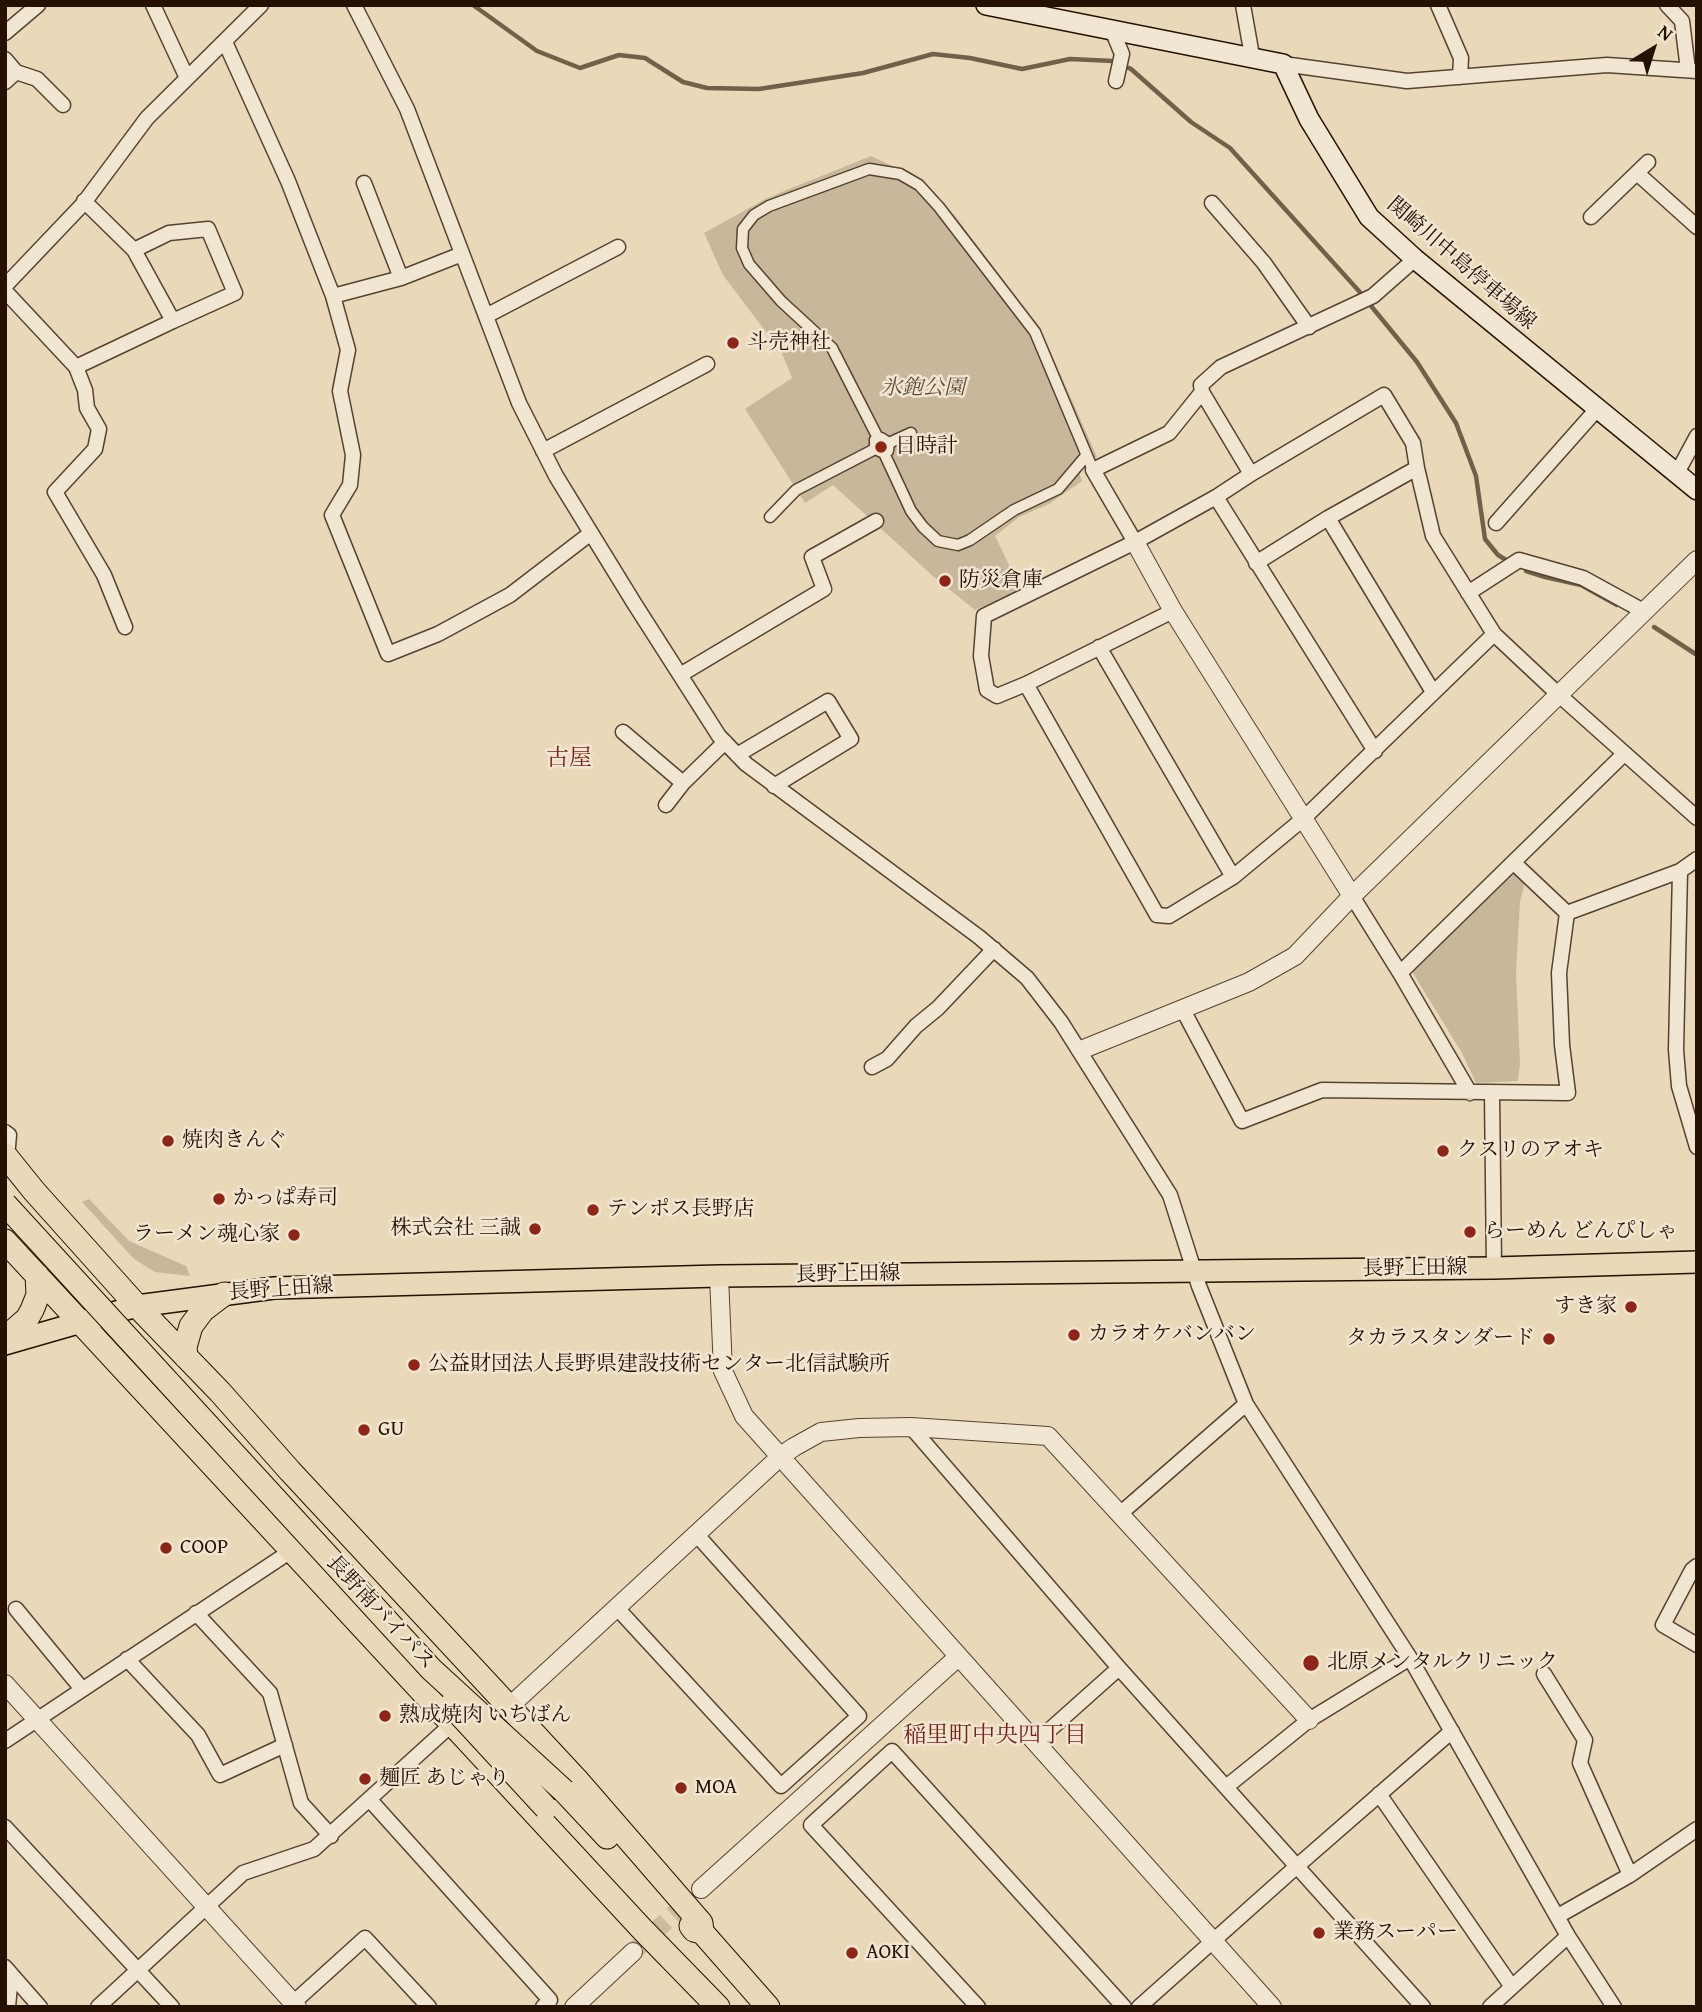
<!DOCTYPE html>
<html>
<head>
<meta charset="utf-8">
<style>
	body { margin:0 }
	#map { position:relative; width:1702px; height:2012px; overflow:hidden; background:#e9d9b9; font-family:"Gentium Book Plus",serif }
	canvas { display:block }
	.frame { position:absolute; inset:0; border:7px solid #251002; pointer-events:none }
	.north { position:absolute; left:1618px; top:14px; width:70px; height:70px; -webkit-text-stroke:5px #f1e6d2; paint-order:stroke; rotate:38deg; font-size:19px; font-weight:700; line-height:28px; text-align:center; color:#251002 }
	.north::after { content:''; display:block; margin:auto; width:24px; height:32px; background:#251002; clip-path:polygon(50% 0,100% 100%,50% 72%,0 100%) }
</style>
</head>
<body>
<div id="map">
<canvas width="1702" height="2012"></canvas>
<div class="frame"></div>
<div class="north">N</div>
</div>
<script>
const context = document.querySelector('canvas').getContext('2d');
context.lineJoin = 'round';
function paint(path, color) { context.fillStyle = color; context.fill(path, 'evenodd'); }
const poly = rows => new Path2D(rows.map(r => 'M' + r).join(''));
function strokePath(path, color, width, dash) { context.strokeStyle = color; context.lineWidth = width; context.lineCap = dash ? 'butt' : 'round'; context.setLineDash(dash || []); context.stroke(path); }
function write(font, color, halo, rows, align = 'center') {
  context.font = font + ' "Gentium Book Plus","Noto Serif JP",serif'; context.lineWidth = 5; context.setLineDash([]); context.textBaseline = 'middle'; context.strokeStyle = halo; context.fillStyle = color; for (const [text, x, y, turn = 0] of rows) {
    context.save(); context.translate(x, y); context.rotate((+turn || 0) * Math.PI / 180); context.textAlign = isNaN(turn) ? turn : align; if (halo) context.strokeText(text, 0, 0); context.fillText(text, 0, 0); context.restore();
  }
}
paint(poly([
	[871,156,918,178,955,216,1040,328,1097,457,1079,472,1082,481,1049,504,1019,517,995,536,1021,590,975,610,934,577,833,485,805,503,745,409,792,378,782,353,723,275,704,233,767,198],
	[1516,873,1525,883,1520,901,1516,974,1520,1064,1518,1081,1476,1083,1462,1053,1411,970,1503,880],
	[89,1199,129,1241,186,1266,190,1276,155,1272,134,1259,82,1202]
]), '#c8b79a');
strokePath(poly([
	[473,5,537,51,580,68,619,55,645,58,683,82,707,88,759,89,863,73,933,54,970,58,1022,69,1070,59,1113,61,1131,69,1191,122,1230,148,1358,290,1417,362,1456,423,1476,476,1485,539,1498,555,1506,560],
	[1526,571,1545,577,1581,585,1617,605],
	[1654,627,1697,655]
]), '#72604b', 4.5);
strokePath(poly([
	[633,1952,692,1897]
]), '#ccbb9e', 18, [18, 9]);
const pedestrian = poly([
	[878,438,832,348,781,301,749,264,742,248,743,229,754,215,769,206,869,169,900,174,919,185,939,207,1035,332,1093,470],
	[889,443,911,433],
	[884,453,888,451,889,443,881,438,875,440,875,449,884,453,911,511,923,527,938,541,958,545,970,540,1014,510,1058,489,1086,456],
	[770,517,796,490,875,449]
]);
const minor = poly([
	[153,5,187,78],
	[354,5,407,109,519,403,556,476,634,603,719,736,746,764,979,937,1027,978,1061,1022,1170,1195,1199,1286,1246,1404,1410,1658,1568,1936,1614,2007],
	[1243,5,1252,56],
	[1438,5,1461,58,1460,77],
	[1667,5,1682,21,1688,70],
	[1112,30,1122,54,1116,81],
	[5,33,38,5],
	[225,42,288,181,333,296,348,350,340,391,353,455,350,485,332,515,388,654,438,634,510,595,591,533],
	[5,59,16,72,5,82],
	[1283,64,1407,81,1607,65,1697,71],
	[16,72,37,79,63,105],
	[1637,173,1697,227],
	[364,183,401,278],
	[84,201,134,250,173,321,235,293,208,229,169,233,134,250],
	[1212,203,1264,263,1309,327],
	[1591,217,1648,162],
	[5,286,83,204,147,118,261,5],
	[5,291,76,367,85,390,87,408,99,429,95,449,55,492,104,575,125,627],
	[333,296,401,278,462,254],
	[486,316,618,247],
	[76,367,173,321],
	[1202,392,1251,474],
	[543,451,707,364],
	[1677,473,1697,436],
	[1216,497,1375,751],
	[1328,518,1433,692],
	[1496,523,1598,408],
	[1135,542,1093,470,1169,433,1202,392,1201,385,1221,367,1373,296,1415,259],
	[1256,563,1328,518,1417,468],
	[1468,593,1519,560,1583,578,1645,612],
	[1173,611,1026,684,997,696,987,690,981,656,984,616,1135,542,1216,497,1251,474,1384,395,1413,443,1417,468,1433,536,1494,634,1558,694,1697,818],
	[1099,647,1233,877],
	[680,675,824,589,812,557,876,521],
	[1026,684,1157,915,1169,916,1233,877,1303,819,1494,634],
	[623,732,683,783,725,742],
	[737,755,828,701,851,739,774,786],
	[666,805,683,783],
	[1514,863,1567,913],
	[1680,871,1676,1050,1679,1086,1697,1147],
	[1352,896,1400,973,1470,1093],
	[1567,913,1680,871,1697,859],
	[1400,973,1624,754],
	[1182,1008,1242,1121,1322,1090,1568,1093,1562,1045,1559,973,1567,913],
	[872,1067,887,1059,916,1026,938,1008,994,949],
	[1492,1093,1494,1268],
	[5,1132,9,1135,7,1157],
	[911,1427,1119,1668,1423,2007],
	[1121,1513,1246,1404],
	[1697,1566,1692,1570,1663,1625,1697,1645],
	[617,1608,781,1786,859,1716,697,1535],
	[16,1609,82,1689],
	[196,1613,270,1693,301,1803,331,1836],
	[127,1659,198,1735,220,1775,285,1745],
	[1544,1674,1585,1740,1580,1763,1630,1875],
	[5,1741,291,1551],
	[1036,1742,1119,1668],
	[1226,1787,1309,1720,1410,1658],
	[1379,1794,1512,1987],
	[370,1800,550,2000,543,2007],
	[5,1827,172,2007],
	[1558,1916,1630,1875,1697,1829],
	[5,1967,40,2007],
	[293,2003,365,1938,429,2007],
	[8,2007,11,1974],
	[98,2007,243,1873,314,1849,452,1724],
	[978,2007,811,1825,892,1751,1124,2007],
	[1139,2007,1296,1867,1452,1731],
	[1490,2007,1568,1936]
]);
const tertiary = poly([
	[1135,542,1173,611,1352,896],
	[1081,1050,1249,982,1295,956,1352,896,1697,560],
	[719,1276,723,1371,744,1416,1272,2007],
	[5,1684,297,2007],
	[510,1706,781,1456,794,1447,821,1432,859,1428,911,1427,1048,1436,1309,1720],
	[701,1889,958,1657],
	[574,2007,633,1952]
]);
const secondary = poly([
	[986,5,1283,64,1309,119,1369,217,1415,259,1697,490]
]);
const primary = poly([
	[5,1344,137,1306,274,1288,719,1276,1494,1268,1697,1262]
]);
const trunk = poly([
	[5,1155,34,1191,137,1306,220,1392,290,1471,577,1780,701,1923,702,1932],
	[5,1241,641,1928,718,2007],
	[5,1338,27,1319,32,1310,38,1295,37,1275],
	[186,1357,185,1347,191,1326,203,1310,224,1294],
	[564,1791,607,1837],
	[691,1926,694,1930,702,1932,768,2007]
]);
strokePath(pedestrian, '#564230', 13);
strokePath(minor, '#564230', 17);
strokePath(tertiary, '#564230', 20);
strokePath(secondary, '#251002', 22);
strokePath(primary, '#251002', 24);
strokePath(trunk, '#251002', 25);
strokePath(pedestrian, '#f1e6d2', 10);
strokePath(minor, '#f1e6d2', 14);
strokePath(tertiary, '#f1e6d2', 18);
strokePath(secondary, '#f1e6d2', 19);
strokePath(primary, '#e9d9b9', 21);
strokePath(trunk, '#e9d9b9', 23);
const trunkBridge = poly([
	[5,1204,431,1669,564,1791],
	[451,1705,546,1808]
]);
strokePath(trunkBridge, '#251002', 25, []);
strokePath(trunkBridge, '#e9d9b9', 23);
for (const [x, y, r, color] of [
	[733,343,7,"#8f2418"],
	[881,447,7,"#8f2418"],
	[945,581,7,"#8f2418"],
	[168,1141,7,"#8f2418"],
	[1443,1151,7,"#8f2418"],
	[219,1199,7,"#8f2418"],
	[593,1210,7,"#8f2418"],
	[535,1229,7,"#8f2418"],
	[1470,1232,7,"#8f2418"],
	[294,1235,7,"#8f2418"],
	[1631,1307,7,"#8f2418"],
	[1074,1335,7,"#8f2418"],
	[1549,1339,7,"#8f2418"],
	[414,1365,7,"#8f2418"],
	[364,1430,7,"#8f2418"],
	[166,1548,7,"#8f2418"],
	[1311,1663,9,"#8f2418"],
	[385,1716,7,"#8f2418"],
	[365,1779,7,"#8f2418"],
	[681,1788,7,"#8f2418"],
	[1319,1933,7,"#8f2418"],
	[852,1953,7,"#8f2418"]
]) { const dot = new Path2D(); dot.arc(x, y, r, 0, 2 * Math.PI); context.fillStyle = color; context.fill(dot); strokePath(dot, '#f1e6d2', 2.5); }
write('21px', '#251002', '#f1e6d2', [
	["関崎川中島停車場線",1461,264,41],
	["長野上田線",1415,1269,-1],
	["長野上田線",848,1275,-1],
	["長野上田線",281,1290,-4],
	["長野南バイパス",380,1613,47]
]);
write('21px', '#251002', '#f1e6d2', [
	["斗売神社",747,343],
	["日時計",895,447],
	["防災倉庫",959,581],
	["焼肉きんぐ",182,1141],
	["クスリのアオキ",1457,1151],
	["かっぱ寿司",233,1199],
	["テンポス長野店",607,1210],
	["株式会社 三誠",521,1229,"right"],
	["らーめん どんぴしゃ",1484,1232],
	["ラーメン魂心家",280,1235,"right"],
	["すき家",1617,1307,"right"],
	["カラオケバンバン",1088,1335],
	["タカラスタンダード",1535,1339,"right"],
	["公益財団法人長野県建設技術センター北信試験所",428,1365],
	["GU",378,1430],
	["COOP",180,1548],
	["北原メンタルクリニック",1327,1663],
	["熟成焼肉 いちばん",399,1716],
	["麺匠 あじゃり",379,1779],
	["MOA",695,1788],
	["業務スーパー",1333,1933],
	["AOKI",866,1953]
], 'left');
write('italic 21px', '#5e4a37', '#f1e6d2', [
	["氷鉋公園",923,389]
]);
write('23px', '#7a1f14', '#f1e6d2', [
	["古屋",569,759],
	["稲里町中央四丁目",995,1736]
]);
</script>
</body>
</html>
